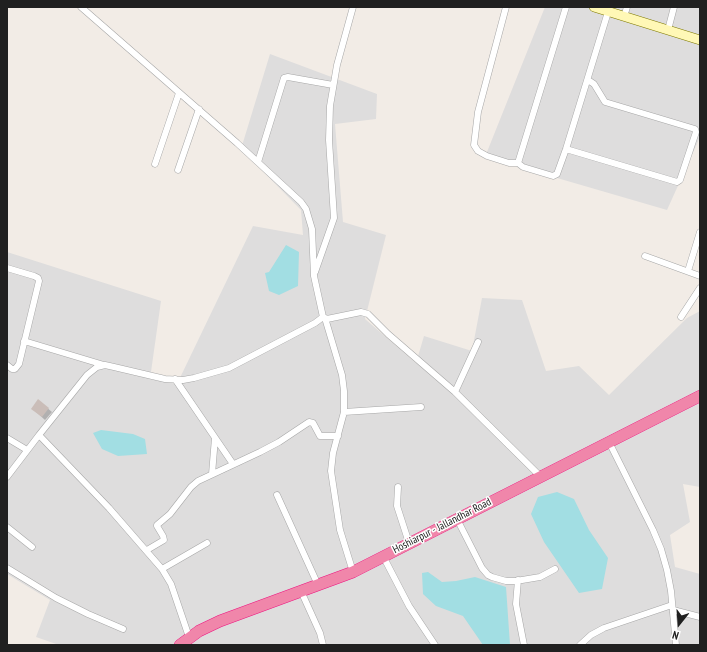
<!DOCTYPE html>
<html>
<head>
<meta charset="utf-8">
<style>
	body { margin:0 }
	#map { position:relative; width:707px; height:652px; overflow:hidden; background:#f2ece6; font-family:"PT Sans Narrow",sans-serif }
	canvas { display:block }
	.frame { position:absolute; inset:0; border:8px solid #202020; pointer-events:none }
	.north { position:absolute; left:659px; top:604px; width:40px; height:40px; -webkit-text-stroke:3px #fff; paint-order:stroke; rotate:197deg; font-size:11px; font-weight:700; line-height:16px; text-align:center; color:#202020 }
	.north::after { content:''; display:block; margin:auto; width:14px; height:18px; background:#202020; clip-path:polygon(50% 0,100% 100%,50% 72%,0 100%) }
</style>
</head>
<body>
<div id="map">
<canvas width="707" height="652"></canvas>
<div class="frame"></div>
<div class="north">N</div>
</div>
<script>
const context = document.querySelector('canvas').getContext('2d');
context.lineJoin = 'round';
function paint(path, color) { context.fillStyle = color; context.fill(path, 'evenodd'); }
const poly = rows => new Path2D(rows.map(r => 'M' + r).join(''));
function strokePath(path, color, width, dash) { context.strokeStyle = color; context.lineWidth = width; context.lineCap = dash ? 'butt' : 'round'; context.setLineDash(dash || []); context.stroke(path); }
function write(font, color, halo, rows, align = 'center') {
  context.font = font + ' "PT Sans Narrow",sans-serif'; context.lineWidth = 3; context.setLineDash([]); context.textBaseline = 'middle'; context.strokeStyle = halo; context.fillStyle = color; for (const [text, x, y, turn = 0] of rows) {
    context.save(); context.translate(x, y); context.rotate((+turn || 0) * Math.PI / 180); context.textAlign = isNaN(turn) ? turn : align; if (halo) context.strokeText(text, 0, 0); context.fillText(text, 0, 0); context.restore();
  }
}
paint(poly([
	[545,7,700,7,700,137,667,210,485,157],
	[270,54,377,94,376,119,335,124,343,222,386,235,365,319,416,363,424,336,472,351,482,298,522,300,546,371,579,366,609,395,687,318,700,311,700,487,683,484,690,522,670,535,675,567,700,574,700,645,59,645,36,637,50,600,7,574,7,252,161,301,150,379,177,384,253,226,303,235,301,210,241,149]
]), '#dedddd');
paint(poly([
	[286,245,299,252,298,286,279,295,269,291,265,273,269,272],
	[101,430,133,434,145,439,147,454,118,456,102,449,93,433],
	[557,492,574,499,589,530,608,558,602,589,579,593,544,542,531,514,538,497],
	[428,572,442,582,456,581,475,577,506,587,510,645,483,645,463,616,436,606,423,594,422,573]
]), '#a2dee3');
paint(poly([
	[39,401,52,412,45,420,35,411]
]), '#0003');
paint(poly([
	[38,399,49,408,42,417,31,409]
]), '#cabdb8');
const street = poly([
	[81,7,237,143,301,202,306,209,312,229,314,276,323,317,327,319,361,312,368,314,388,334,455,392,541,477],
	[506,7,478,112,474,145,478,151,487,156,509,163,518,163],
	[566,7,518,163,523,167,553,176,557,174,566,149,608,12],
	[624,17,627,7],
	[668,30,674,7],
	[566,149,677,182,680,180,696,132,695,129,605,102,594,84,588,80],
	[258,162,284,78,288,77,333,85],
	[155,164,179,93],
	[178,170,199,109],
	[645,256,700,276],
	[7,268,34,276,38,278,39,281,19,364,15,369,12,369,7,365],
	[688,271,700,232],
	[315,272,334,218,329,140,330,106,337,65,353,7],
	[681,317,700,288],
	[325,318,342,375,344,391,344,412,333,453,331,471,340,530,353,572],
	[24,341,104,365],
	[175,379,233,464],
	[455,392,478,342],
	[344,412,421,407],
	[7,438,27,450],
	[609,442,653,530,661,549,667,570,671,591,676,645],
	[212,474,215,438],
	[7,477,39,435],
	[398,487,397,506,409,543],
	[277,495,318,585],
	[457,519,482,568,488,575,492,577,506,581,516,581,540,577,555,569],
	[7,527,32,547],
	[147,550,164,540,163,536,157,526,157,525,170,514,191,487,198,481,260,452,279,442,309,422,313,423,320,436,338,436],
	[383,556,409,606,435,645],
	[7,568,56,598,88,614,123,629],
	[162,569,207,543],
	[518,580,516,604,524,645],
	[301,591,320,633,323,645],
	[673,610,700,617],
	[189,637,171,584,162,569,109,508,39,435,87,375,97,367,105,365,114,367,165,379,183,380,194,378,229,368,315,323,323,317],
	[580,645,591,635,604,628,672,605]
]);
const secondary = poly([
	[594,7,700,40]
]);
const highway = poly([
	[180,645,199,631,220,621,353,572,700,396]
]);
strokePath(street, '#a7a7a7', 7);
strokePath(secondary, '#7e7900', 10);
strokePath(highway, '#ed1580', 12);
strokePath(street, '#fff', 6);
strokePath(secondary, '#fff8b6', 9);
strokePath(highway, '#f086aa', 11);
write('11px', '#202020', '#fff', [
	["Hoshiarpur - Jallandhar Road",442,526,-27]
]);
</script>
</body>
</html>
